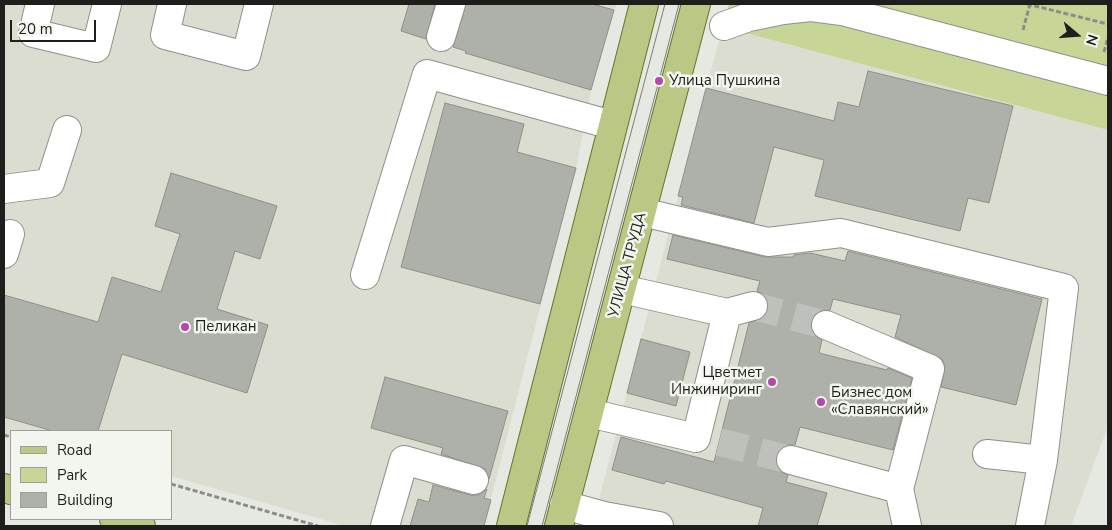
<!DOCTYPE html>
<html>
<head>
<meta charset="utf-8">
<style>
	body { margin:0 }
	#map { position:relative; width:1112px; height:530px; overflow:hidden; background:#e6e8e2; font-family:"Nunito Sans",sans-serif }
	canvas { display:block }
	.frame { position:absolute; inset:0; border:5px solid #1e1f1d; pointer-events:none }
	.legend { position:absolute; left:10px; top:430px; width:162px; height:90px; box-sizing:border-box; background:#f3f5ef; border:1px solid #9e9f9b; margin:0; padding:6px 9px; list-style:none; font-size:15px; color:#1e1f1d }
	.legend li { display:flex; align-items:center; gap:10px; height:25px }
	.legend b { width:25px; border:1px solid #9e9f9b }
	.north { position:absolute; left:1052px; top:10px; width:50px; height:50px; -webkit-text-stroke:4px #f3f5ef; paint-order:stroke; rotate:108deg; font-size:14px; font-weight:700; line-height:20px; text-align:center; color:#1e1f1d }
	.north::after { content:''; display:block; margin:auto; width:18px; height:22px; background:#1e1f1d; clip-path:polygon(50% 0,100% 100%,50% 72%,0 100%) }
	.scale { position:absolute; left:10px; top:20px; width:86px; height:22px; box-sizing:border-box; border:2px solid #1e1f1d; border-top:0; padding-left:6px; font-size:15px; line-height:18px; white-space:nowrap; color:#1e1f1d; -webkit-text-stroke:4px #f3f5ef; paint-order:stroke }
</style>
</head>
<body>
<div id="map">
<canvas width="1112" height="530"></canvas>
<div class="frame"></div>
<ul class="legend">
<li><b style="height:6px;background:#bbc785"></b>Road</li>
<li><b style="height:14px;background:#c7d696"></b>Park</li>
<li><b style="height:14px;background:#aeb0aa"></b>Building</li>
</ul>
<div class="north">N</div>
<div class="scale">20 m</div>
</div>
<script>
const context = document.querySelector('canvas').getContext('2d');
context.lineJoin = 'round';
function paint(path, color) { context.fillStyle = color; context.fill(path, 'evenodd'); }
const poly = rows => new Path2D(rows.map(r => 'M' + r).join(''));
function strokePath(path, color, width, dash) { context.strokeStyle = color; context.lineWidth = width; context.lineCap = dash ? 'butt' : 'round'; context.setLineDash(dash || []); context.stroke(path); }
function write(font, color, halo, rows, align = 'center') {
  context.font = font + ' "Nunito Sans",sans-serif'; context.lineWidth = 5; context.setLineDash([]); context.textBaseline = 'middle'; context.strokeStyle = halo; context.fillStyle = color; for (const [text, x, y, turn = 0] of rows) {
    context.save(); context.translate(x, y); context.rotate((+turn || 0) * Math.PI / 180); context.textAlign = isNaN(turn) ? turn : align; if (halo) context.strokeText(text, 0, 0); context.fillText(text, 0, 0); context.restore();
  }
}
paint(poly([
	[4,4,616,5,591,90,576,168,484,526,345,526,171,476,171,431,11,431,11,435,4,433],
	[746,33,1108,130,1108,426,1071,526,592,526,720,37]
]), '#daddd0');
paint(poly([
	[729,4,1108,4,1108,130,746,33,720,37]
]), '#c7d696');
const building = poly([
	[409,4,435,4,426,39,401,31,409,4],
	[466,4,592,4,614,10,591,90,465,53,466,51,453,47,466,4],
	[868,71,1013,106,989,203,968,198,960,231,815,196,824,160,774,147,754,223,681,205,683,197,678,196,706,88,834,121,838,102,859,107,868,71],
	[445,103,524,124,517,152,576,168,540,304,401,267,445,103],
	[171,173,277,206,260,259,235,251,217,309,268,325,247,393,122,354,98,431,53,431,4,417,4,295,98,322,112,277,161,292,180,234,155,226,171,173],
	[673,235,765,257,793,257,794,255,810,253,845,261,848,251,1042,299,1016,405,941,387,945,366,942,359,895,337,901,315,833,299,830,310,817,312,811,319,811,327,813,334,822,340,819,353,887,370,888,368,912,378,893,450,800,427,795,445,787,445,780,449,776,456,776,464,780,471,788,475,786,482,827,493,817,526,758,526,763,508,666,481,664,484,612,470,621,437,714,462,749,323,764,317,768,310,768,301,764,295,757,291,760,281,667,259,673,235],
	[641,339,690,352,676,406,627,393,641,339],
	[385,377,508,411,489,479,485,469,441,454,443,448,371,428,385,377],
	[433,485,470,495,478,495,487,489,484,498,491,500,484,526,410,526,418,499,429,502,433,485]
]);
paint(building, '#aeb0aa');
strokePath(building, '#8e908a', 1);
strokePath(poly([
	[753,306,826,325],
	[719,442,791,460]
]), '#bec0bb', 28, [28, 14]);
const minor = poly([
	[40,4,33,33,96,48,107,4],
	[172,4,165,35,246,56,259,4],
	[724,26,749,17,783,10,811,7,842,11,1108,81],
	[441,37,451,4],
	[4,189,50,183,67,130],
	[642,212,768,242,841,233,1064,288,1043,460,1030,526],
	[4,254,10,234],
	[365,275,427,74,612,125],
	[727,313,753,306],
	[826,325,930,369,899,489,907,526],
	[589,413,696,438,727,313,622,289],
	[987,454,1043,460],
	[791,460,899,489],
	[564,505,604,516,659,526],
	[385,526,404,460,474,480]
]);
const major = poly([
	[4,488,11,490],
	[114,519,141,526],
	[511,526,644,4],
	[559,526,696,4]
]);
strokePath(minor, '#8f918b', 30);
strokePath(major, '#66742b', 30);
strokePath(poly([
	[1027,4,1108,24],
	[1023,30,1030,4],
	[1104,52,1108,37],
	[4,435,11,437],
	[171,484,318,526]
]), '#8c8d89', 3, [5, 2.5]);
strokePath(minor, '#fff', 28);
strokePath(major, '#bbc785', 28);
strokePath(poly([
	[527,526,665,4],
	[542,526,679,4]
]), '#7c7e7a', 1);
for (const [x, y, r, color] of [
	[659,81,5,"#b24aae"],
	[185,327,5,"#b24aae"],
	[772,382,5,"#b24aae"],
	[821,402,5,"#b24aae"]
]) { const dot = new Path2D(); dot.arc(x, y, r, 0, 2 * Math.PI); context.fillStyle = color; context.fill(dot); strokePath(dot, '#f3f5ef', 2); }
write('15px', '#1e1f1d', '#f3f5ef', [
	["Улица Пушкина",669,81],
	["Пеликан",195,327],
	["Цветмет",762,373,"right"],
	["Инжиниринг",762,390,"right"],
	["Бизнес дом",831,393],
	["«Славянский»",831,410]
], 'left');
write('15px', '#1e1f1d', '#f3f5ef', [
	["УЛИЦА ТРУДА",628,265,-75]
]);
</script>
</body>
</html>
